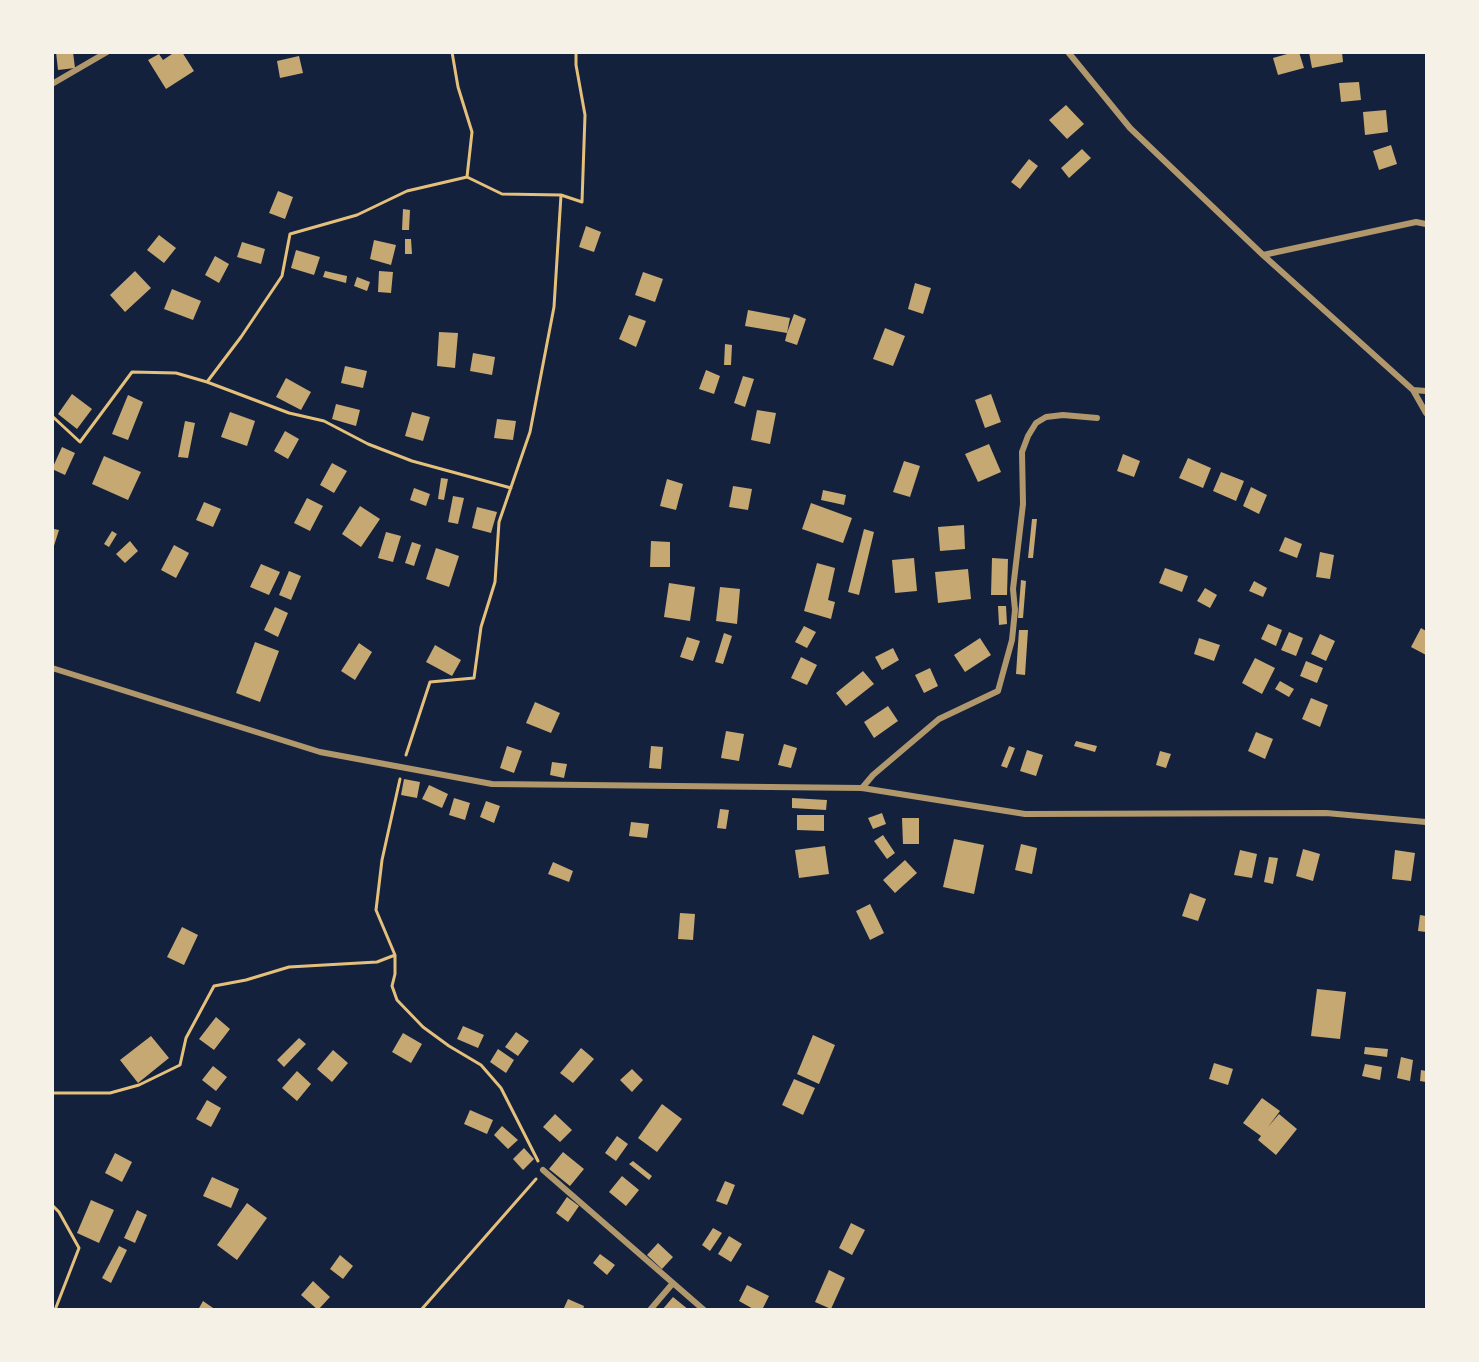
<!DOCTYPE html>
<html>
<head>
<meta charset="utf-8">
<style>
	body { margin:0 }
	#map { position:relative; width:1479px; height:1362px; overflow:hidden; background:#14213d; font-family:Montserrat,sans-serif }
	canvas { display:block }
	.frame { position:absolute; inset:0; border:54px solid #f6f1e7; pointer-events:none }
</style>
</head>
<body>
<div id="map">
<canvas width="1479" height="1362"></canvas>
<div class="frame"></div>
</div>
<script>
const context = document.querySelector('canvas').getContext('2d');
context.lineJoin = 'round';
function paint(path, color) { context.fillStyle = color; context.fill(path, 'evenodd'); }
const poly = rows => new Path2D(rows.map(r => 'M' + r).join(''));
function strokePath(path, color, width, dash) { context.strokeStyle = color; context.lineWidth = width; context.lineCap = dash ? 'butt' : 'round'; context.setLineDash(dash || []); context.stroke(path); }
paint(poly([
	[56,52,73,52,75,68,58,70],
	[175,52,182,52,194,71,166,89,148,60,159,54,163,60],
	[1294,52,1299,52,1304,68,1278,75,1273,58],
	[1309,52,1342,52,1343,62,1312,68],
	[299,56,303,73,280,78,277,61],
	[1359,82,1361,100,1341,102,1339,83],
	[1066,105,1084,124,1067,139,1049,120],
	[1386,110,1388,132,1365,135,1363,112],
	[1391,145,1397,164,1379,170,1373,151],
	[1082,149,1091,158,1069,178,1061,168],
	[1029,159,1038,166,1020,189,1011,182],
	[278,191,293,197,285,219,269,213],
	[403,209,410,210,409,230,402,230],
	[586,226,601,232,594,252,579,247],
	[159,235,176,248,164,263,147,250],
	[405,239,411,239,412,254,405,254],
	[374,240,396,245,391,265,370,259],
	[242,242,265,249,261,264,237,257],
	[296,250,320,257,314,275,291,268],
	[215,256,229,264,219,283,205,275],
	[135,271,151,288,125,312,110,295],
	[325,271,347,276,346,283,323,277],
	[379,271,393,272,391,293,378,292],
	[643,272,663,279,655,302,635,295],
	[357,277,370,282,367,291,354,286],
	[915,283,931,288,923,314,908,309],
	[172,289,201,301,193,320,164,309],
	[748,310,790,318,787,333,794,314,806,319,797,345,785,341,787,333,745,326],
	[629,315,646,321,636,347,619,339],
	[885,328,905,336,893,366,873,359],
	[439,332,458,333,455,368,437,366],
	[725,344,732,345,731,365,724,365],
	[473,353,495,357,492,375,470,371],
	[345,366,367,371,363,388,341,383],
	[706,370,720,376,714,394,699,389],
	[743,376,754,379,745,407,734,403],
	[286,378,311,392,301,410,276,397],
	[72,394,92,409,77,429,58,414],
	[991,394,1001,422,985,428,975,400],
	[128,395,143,402,128,440,112,434],
	[336,404,360,410,356,426,332,419],
	[757,410,776,413,770,444,751,440],
	[230,412,255,421,247,446,221,437],
	[412,412,430,417,423,441,405,436],
	[497,419,516,421,513,440,494,438],
	[185,421,195,423,188,458,178,457],
	[285,431,299,439,288,459,274,451],
	[989,444,1001,472,978,482,965,454],
	[62,447,75,453,65,475,52,469],
	[1123,454,1140,461,1134,477,1117,471],
	[104,456,141,472,128,500,92,484],
	[1188,458,1211,468,1203,488,1179,478],
	[904,461,920,466,910,497,893,492],
	[332,463,347,471,334,493,320,485],
	[1221,472,1244,481,1236,501,1213,491],
	[441,478,448,479,444,500,438,499],
	[667,479,683,484,676,510,660,506],
	[733,486,752,489,748,510,729,507],
	[1251,487,1267,495,1259,514,1243,506],
	[414,488,430,494,426,506,410,500],
	[823,490,846,495,844,505,821,500],
	[453,496,464,498,458,524,448,522],
	[307,498,323,506,310,531,294,523],
	[204,502,221,509,213,527,196,520],
	[811,503,852,518,843,543,802,529],
	[360,506,380,519,361,547,342,534],
	[477,507,497,512,491,533,472,528],
	[1032,519,1037,519,1033,558,1028,558],
	[964,525,965,549,940,551,938,527],
	[54,529,59,530,53,549,52,532],
	[864,529,874,532,859,595,848,592],
	[112,531,117,534,109,547,104,544],
	[386,532,401,536,393,562,378,558],
	[1285,537,1302,544,1297,558,1279,551],
	[130,541,138,551,125,563,116,554],
	[651,541,670,542,670,567,650,567],
	[412,542,421,545,414,566,405,563],
	[174,545,189,553,176,578,161,570],
	[436,548,459,556,449,587,426,579],
	[1320,552,1334,555,1330,579,1316,577],
	[914,558,917,591,895,593,892,560],
	[992,558,1008,559,1007,595,991,595],
	[817,563,835,568,828,600,835,602,831,619,804,611],
	[261,564,280,572,269,595,250,587],
	[1165,568,1188,576,1182,592,1159,583],
	[968,569,971,599,938,603,935,572],
	[289,571,301,576,291,600,279,595],
	[1021,580,1026,581,1023,618,1018,618],
	[1254,581,1267,588,1263,597,1249,591],
	[669,583,695,587,690,621,664,617],
	[720,587,740,589,737,624,716,621],
	[1205,588,1217,595,1210,608,1197,601],
	[998,606,1006,606,1007,624,999,625],
	[275,607,288,613,278,637,264,630],
	[1268,624,1282,630,1276,646,1261,639],
	[804,626,816,632,807,648,795,642],
	[1421,628,1426,631,1426,655,1411,647],
	[1019,630,1028,630,1025,675,1016,674],
	[1289,632,1303,638,1296,656,1281,650],
	[724,633,732,636,723,664,715,662],
	[1320,634,1335,641,1326,661,1311,654],
	[687,637,700,641,693,661,680,657],
	[980,638,991,655,965,672,954,655],
	[1199,638,1220,645,1214,661,1194,654],
	[255,642,279,651,260,702,236,693],
	[359,643,372,652,355,680,341,671],
	[435,645,461,660,452,676,426,662],
	[893,648,899,660,882,670,875,657],
	[801,657,817,665,807,685,791,678],
	[1255,658,1275,668,1262,694,1242,683],
	[1306,661,1323,668,1317,683,1300,676],
	[930,668,938,686,924,693,915,675],
	[863,671,874,684,846,706,836,693],
	[1280,681,1294,689,1289,697,1275,689],
	[1311,698,1328,705,1320,727,1302,719],
	[535,702,560,713,551,733,526,723],
	[888,706,898,721,874,738,864,722],
	[726,731,744,734,739,761,721,758],
	[1256,732,1273,739,1265,759,1248,751],
	[1076,741,1097,746,1095,752,1074,746],
	[784,744,797,748,791,768,778,765],
	[507,746,522,751,514,773,500,768],
	[651,746,663,747,661,769,649,768],
	[1009,746,1015,748,1007,768,1001,766],
	[1027,750,1043,755,1036,776,1020,771],
	[1160,751,1171,754,1166,768,1156,765],
	[552,762,567,764,564,778,550,775],
	[404,779,420,782,417,798,401,795],
	[429,785,448,794,442,808,422,799],
	[454,798,470,803,465,820,449,815],
	[792,798,827,800,826,810,792,808],
	[486,801,500,806,494,823,480,817],
	[720,809,729,810,726,829,717,828],
	[882,813,886,824,873,829,868,818],
	[797,815,824,815,824,831,797,830],
	[902,818,919,818,919,844,903,844],
	[631,822,649,824,647,838,629,836],
	[883,835,895,853,887,859,874,841],
	[954,839,984,845,974,894,943,887],
	[1021,844,1037,848,1032,874,1015,870],
	[825,846,829,874,799,878,795,850],
	[1303,849,1320,854,1313,881,1296,876],
	[1240,850,1257,854,1252,878,1234,875],
	[1395,850,1415,853,1411,881,1392,879],
	[1269,857,1278,858,1273,884,1264,882],
	[905,860,917,873,895,893,883,880],
	[553,862,573,871,569,882,548,874],
	[1190,893,1206,899,1198,921,1182,916],
	[870,904,884,933,870,940,856,911],
	[680,913,695,914,693,940,678,939],
	[1420,915,1426,916,1426,932,1418,931],
	[182,927,198,935,184,965,167,957],
	[1317,989,1346,992,1340,1039,1311,1036],
	[216,1017,230,1029,214,1050,199,1039],
	[463,1026,484,1035,478,1048,457,1039],
	[516,1032,529,1041,518,1056,505,1047],
	[403,1033,422,1044,411,1063,392,1052],
	[813,1035,835,1045,819,1084,797,1074],
	[151,1036,169,1058,138,1083,120,1060],
	[299,1038,306,1044,284,1067,277,1060],
	[1365,1047,1388,1049,1387,1057,1364,1054],
	[581,1048,594,1059,573,1083,560,1073],
	[498,1049,514,1060,506,1073,490,1062],
	[333,1050,348,1063,332,1082,317,1069],
	[1401,1057,1413,1060,1410,1081,1397,1078],
	[1214,1063,1233,1069,1228,1085,1209,1079],
	[1365,1064,1382,1067,1380,1080,1362,1076],
	[213,1066,227,1077,216,1091,202,1080],
	[632,1069,643,1080,632,1092,620,1080],
	[1421,1070,1426,1071,1426,1082,1420,1081],
	[297,1071,311,1084,297,1101,282,1088],
	[794,1079,815,1088,803,1115,782,1105],
	[1262,1098,1280,1111,1268,1127,1279,1114,1297,1129,1276,1155,1258,1140,1261,1136,1243,1123],
	[207,1100,221,1108,211,1127,196,1119],
	[662,1104,682,1119,657,1152,638,1138],
	[470,1110,493,1120,487,1134,464,1124],
	[555,1114,572,1130,560,1142,543,1127],
	[502,1126,518,1140,508,1149,494,1135],
	[617,1136,628,1144,616,1161,605,1153],
	[524,1148,534,1159,523,1170,513,1159],
	[563,1152,584,1169,570,1186,549,1169],
	[115,1153,132,1162,122,1182,105,1173],
	[633,1161,652,1176,649,1180,629,1164],
	[622,1176,639,1190,626,1206,609,1192],
	[212,1177,239,1189,231,1208,203,1196],
	[725,1181,735,1185,727,1205,716,1201],
	[567,1197,579,1206,568,1222,556,1213],
	[91,1200,114,1210,99,1243,77,1233],
	[247,1203,267,1218,237,1260,217,1245],
	[137,1210,147,1215,135,1243,124,1238],
	[851,1223,865,1230,852,1255,839,1248],
	[713,1228,722,1233,710,1251,702,1245],
	[729,1236,742,1244,731,1262,718,1254],
	[658,1243,673,1257,662,1269,647,1255],
	[119,1246,127,1250,111,1283,102,1278],
	[600,1254,615,1265,607,1275,593,1263],
	[340,1255,353,1266,343,1279,330,1269],
	[829,1270,845,1278,831,1309,815,1302],
	[313,1281,330,1297,318,1310,301,1295],
	[747,1285,769,1296,762,1310,755,1310,739,1301],
	[673,1297,689,1310,662,1310],
	[568,1299,584,1306,583,1310,563,1310],
	[203,1301,216,1310,198,1310]
]), '#c6a872');
strokePath(poly([
	[452,52,458,87,472,132,467,177,502,194,561,195],
	[207,382,241,337,282,276,290,234,357,215,407,191,467,177],
	[52,416,80,442,132,372,176,373,207,382,289,413,324,421,368,444,412,461,511,488],
	[406,755,430,682,474,678,481,627,495,582,499,522,530,432,554,307,561,195,582,202,585,115,576,65,576,52],
	[395,955,376,910,382,860,400,779],
	[52,1093,110,1093,139,1085,180,1065,186,1038,214,986,246,980,289,967,377,962,395,955,395,974,392,986,397,1000,423,1027,449,1046,481,1065,501,1088,538,1161],
	[52,1205,59,1212,79,1248,55,1310],
	[421,1310,536,1179]
]), '#e5c07b', 3);
strokePath(poly([
	[1068,52,1130,128,1263,255,1413,390,1426,413],
	[52,84,107,52],
	[1263,255,1416,222,1426,224],
	[1413,390,1426,391],
	[52,668,320,752,492,784,862,788,1025,814,1326,813,1426,822],
	[862,788,873,775,939,719,998,691,1012,640,1015,610,1013,589,1023,504,1022,452,1028,436,1036,423,1046,417,1063,415,1097,418],
	[543,1170,704,1310],
	[650,1310,673,1283]
]), '#b1986c', 6);
</script>
</body>
</html>
